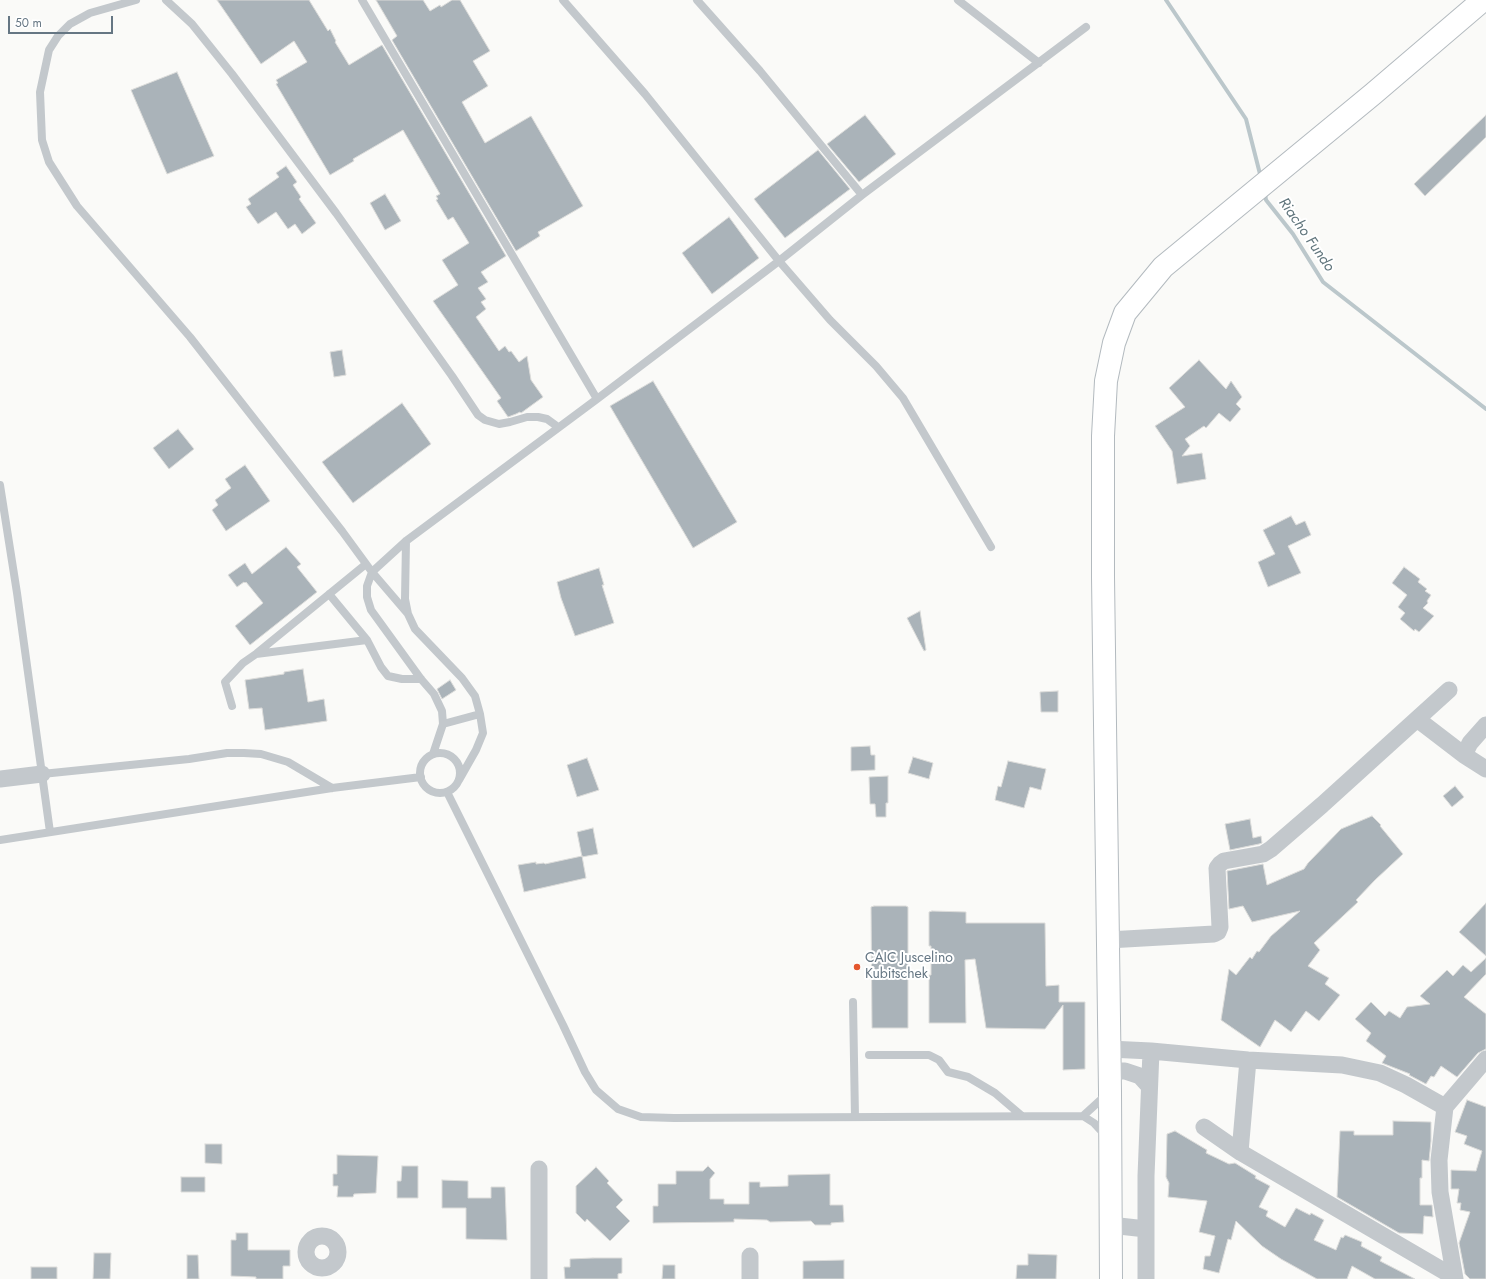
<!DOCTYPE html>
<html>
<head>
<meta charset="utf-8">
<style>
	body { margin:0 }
	#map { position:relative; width:1486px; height:1279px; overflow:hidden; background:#fafaf8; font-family:Jost,sans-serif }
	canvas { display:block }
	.scale { position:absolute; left:8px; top:16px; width:105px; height:18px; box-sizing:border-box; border:2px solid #657683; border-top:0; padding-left:5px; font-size:12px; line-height:14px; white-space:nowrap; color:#657683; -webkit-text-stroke:3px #fff; paint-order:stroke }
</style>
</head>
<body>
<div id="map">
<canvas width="1486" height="1279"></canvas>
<div class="scale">50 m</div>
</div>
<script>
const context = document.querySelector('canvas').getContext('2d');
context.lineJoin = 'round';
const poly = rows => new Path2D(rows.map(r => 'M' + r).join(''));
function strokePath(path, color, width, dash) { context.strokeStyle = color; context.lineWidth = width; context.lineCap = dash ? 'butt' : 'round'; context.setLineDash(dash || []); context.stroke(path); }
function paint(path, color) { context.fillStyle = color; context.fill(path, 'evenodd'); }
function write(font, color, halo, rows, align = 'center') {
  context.font = font + ' Jost,sans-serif'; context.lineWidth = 4; context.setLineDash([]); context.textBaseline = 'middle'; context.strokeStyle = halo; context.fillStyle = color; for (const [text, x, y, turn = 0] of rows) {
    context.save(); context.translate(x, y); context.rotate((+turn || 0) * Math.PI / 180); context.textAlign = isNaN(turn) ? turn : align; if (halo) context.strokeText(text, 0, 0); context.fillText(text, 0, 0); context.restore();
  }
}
strokePath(poly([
	[1166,0,1246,119,1261,178],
	[1265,193,1266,200,1293,234,1323,282,1486,409]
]), '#bbc7cb', 4);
const building = poly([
	[217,0,309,0,328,31,330,29,336,41,335,42,349,65,382,45,506,256,481,272,488,282,478,288,486,299,481,302,486,309,476,317,499,351,505,346,509,352,511,351,519,362,527,356,531,380,543,397,521,413,520,412,516,414,508,417,497,401,501,398,433,301,458,285,442,260,469,243,453,217,448,220,436,200,438,199,436,196,440,194,403,130,353,159,354,161,330,175,276,84,278,83,276,80,307,62,294,41,261,64,217,0],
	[376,0,423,0,430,11,440,5,441,7,452,0,460,0,490,51,473,61,488,86,462,102,485,143,531,116,583,206,538,232,540,236,516,251,392,40,397,36,376,0],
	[177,72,214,156,167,174,131,90,177,72],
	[865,115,896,154,859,182,827,144,865,115],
	[1486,115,1486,137,1425,196,1414,184,1486,115],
	[818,150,850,189,785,238,754,199,818,150],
	[286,166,297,182,293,185,301,197,299,199,316,223,302,234,295,224,288,229,276,212,258,224,246,207,251,204,248,199,279,177,276,173,286,166],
	[385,194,401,221,385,230,370,203,385,194],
	[729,217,759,258,712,294,682,253,729,217],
	[342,350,346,375,334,377,330,352,342,350],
	[1199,360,1226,389,1231,381,1242,397,1236,404,1241,409,1230,422,1219,413,1206,428,1204,426,1185,439,1190,446,1182,456,1202,453,1206,479,1177,484,1172,451,1155,426,1185,407,1169,388,1199,360],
	[653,381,737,522,693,548,610,406,653,381],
	[402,403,431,444,353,503,322,462,402,403],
	[178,429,194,449,169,469,153,448,178,429],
	[245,465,270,501,226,531,212,510,218,505,215,500,231,488,225,479,245,465],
	[1291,516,1296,525,1305,521,1311,535,1288,546,1301,573,1268,587,1258,562,1275,554,1263,530,1291,516],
	[286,547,301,564,297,567,317,592,250,645,235,626,263,603,246,582,245,583,244,582,237,587,228,575,245,563,252,574,286,547],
	[1404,567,1420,579,1418,582,1427,589,1425,591,1431,595,1427,601,1428,603,1423,608,1434,616,1419,632,1415,629,1414,631,1400,619,1405,613,1398,607,1407,595,1392,583,1404,567],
	[599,568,604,585,602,585,614,623,575,636,561,598,557,582,599,568],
	[920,611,926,650,924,651,907,618,920,611],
	[303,669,308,702,324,699,327,721,265,730,262,708,249,709,245,680,284,674,284,672,303,669],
	[450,680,456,690,442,699,437,689,450,680],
	[1058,691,1058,712,1041,712,1040,692,1058,691],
	[870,746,871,755,875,755,875,770,851,771,851,747,870,746],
	[913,757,933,763,929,779,908,773,913,757],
	[587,758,599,790,577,797,567,765,587,758],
	[1008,761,1046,769,1041,790,1030,787,1024,808,995,800,998,786,1001,787,1008,761],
	[888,776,888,803,886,803,886,817,876,817,875,804,870,804,869,777,888,776],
	[1455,786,1464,797,1452,807,1443,796,1455,786],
	[1372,816,1381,825,1380,826,1403,854,1375,880,1356,900,1358,902,1314,943,1320,950,1308,966,1329,978,1325,984,1340,995,1319,1021,1306,1011,1291,1032,1275,1020,1260,1047,1221,1020,1229,969,1236,975,1250,957,1252,959,1257,951,1259,952,1271,936,1300,911,1252,922,1243,906,1229,909,1227,871,1263,864,1267,885,1304,869,1308,863,1341,829,1372,816],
	[1250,819,1253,838,1261,836,1262,843,1259,844,1230,850,1225,824,1250,819],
	[593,828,598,854,582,857,577,832,593,828],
	[582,856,586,878,524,892,518,865,536,862,536,864,544,863,545,864,582,856],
	[1486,903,1486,956,1459,932,1486,903],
	[874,906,906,906,908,907,908,1028,872,1028,871,907,874,906],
	[932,911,966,912,966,923,1045,923,1046,986,1059,985,1059,1002,1085,1002,1085,1069,1063,1070,1063,1005,1045,1029,986,1028,975,959,965,960,966,1023,929,1023,929,975,931,975,931,946,929,946,929,912,932,911],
	[1486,958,1486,974,1464,997,1486,1014,1486,1049,1478,1053,1457,1077,1441,1066,1434,1077,1431,1076,1426,1084,1409,1075,1410,1074,1382,1063,1386,1056,1366,1041,1371,1033,1355,1019,1371,1002,1385,1016,1389,1011,1400,1018,1407,1007,1430,1004,1420,996,1447,970,1453,976,1463,965,1471,972,1486,958],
	[1467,1100,1486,1107,1486,1279,1470,1279,1465,1274,1459,1243,1470,1212,1460,1210,1461,1203,1457,1203,1459,1189,1451,1189,1451,1170,1476,1171,1482,1151,1464,1144,1467,1136,1455,1132,1467,1100],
	[1393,1121,1431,1122,1431,1141,1429,1161,1422,1160,1422,1178,1420,1178,1420,1205,1432,1205,1433,1217,1424,1216,1423,1234,1399,1233,1337,1197,1340,1131,1354,1131,1354,1135,1393,1135,1393,1121],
	[1175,1131,1207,1150,1206,1153,1229,1164,1235,1163,1256,1176,1255,1178,1270,1186,1259,1207,1268,1211,1266,1216,1285,1227,1296,1208,1310,1215,1311,1213,1324,1220,1314,1240,1336,1250,1341,1237,1343,1238,1345,1235,1362,1242,1361,1246,1382,1257,1380,1261,1415,1279,1375,1279,1352,1266,1347,1279,1317,1279,1281,1259,1262,1246,1236,1221,1231,1240,1228,1239,1219,1273,1203,1269,1205,1256,1210,1256,1215,1236,1199,1232,1207,1201,1168,1197,1169,1183,1166,1177,1167,1134,1175,1131],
	[205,1144,222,1144,222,1164,205,1163,205,1144],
	[337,1155,378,1156,376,1193,354,1194,353,1197,337,1197,338,1186,333,1186,333,1174,337,1174,337,1155],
	[402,1166,418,1166,418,1198,397,1198,397,1181,401,1181,402,1166],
	[708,1166,715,1173,710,1179,710,1199,724,1199,724,1204,749,1204,749,1182,760,1182,760,1187,788,1186,788,1175,830,1174,830,1205,843,1205,844,1222,831,1223,831,1225,815,1225,811,1221,770,1222,767,1220,734,1219,734,1222,653,1223,653,1206,658,1206,658,1184,676,1184,676,1171,703,1171,708,1166],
	[596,1167,609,1181,607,1183,623,1200,616,1207,630,1221,610,1241,587,1219,585,1222,576,1213,576,1186,596,1167],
	[181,1177,205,1177,205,1192,181,1192,181,1177],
	[442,1180,468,1181,468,1198,491,1198,491,1187,505,1187,507,1240,466,1239,466,1208,442,1208,442,1180],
	[236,1233,248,1233,248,1250,290,1250,290,1266,283,1266,283,1279,256,1279,256,1277,231,1276,231,1240,236,1240,236,1233],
	[94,1253,111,1253,110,1279,93,1279,94,1253],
	[1028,1254,1057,1255,1056,1279,1016,1279,1017,1265,1028,1265,1028,1254],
	[187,1255,198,1255,199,1279,187,1279,187,1255],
	[593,1258,622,1258,622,1273,618,1274,618,1279,565,1279,564,1267,570,1267,570,1259,593,1258],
	[844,1260,844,1279,803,1279,803,1261,844,1260],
	[663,1265,675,1265,675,1279,662,1279,663,1265],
	[31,1267,57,1267,57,1279,31,1279,31,1267]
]);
paint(building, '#aab3b9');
strokePath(building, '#dcdcda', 1);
const secondary = poly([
	[1111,1279,1110,1092,1103,577,1103,436,1106,381,1114,343,1125,313,1163,267,1373,94,1483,0]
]);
strokePath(secondary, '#b3babf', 24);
strokePath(poly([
	[136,0,90,13,70,24,58,36,49,50,40,92,42,140,49,162,77,206,190,337,342,531,372,572,408,614],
	[166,0,192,24,232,74,336,213,452,376,478,415,485,420,499,424,510,422,527,417,538,417,547,419,558,427],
	[362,0,597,399],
	[563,0,645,94,779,261,830,320,876,366,903,398,991,547],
	[697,0,760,71,862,195],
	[958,0,1039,63],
	[0,485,17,593,50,832],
	[406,541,405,599,408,614,415,629,462,678,475,696,480,714,483,733,476,750,459,780],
	[329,594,367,640],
	[257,653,366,564],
	[232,706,225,682,243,663,256,654,367,640,381,667,388,676,402,679,421,679],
	[443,724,480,714],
	'420 773a20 20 0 1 1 40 0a20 20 0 1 1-40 0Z',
	[433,754,443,724,442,711,434,694,421,679,371,610,367,597,367,586,372,572,406,541,597,399,779,261,862,195,1086,27],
	[42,774,189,759,227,753,244,753,261,754,288,762,332,788],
	[447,792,563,1025,585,1072,596,1090,618,1109,641,1117,674,1118,1083,1116,1094,1123,1106,1136],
	[0,840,332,788,421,777],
	[853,1002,855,1117],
	[869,1055,929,1055,939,1060,948,1072,968,1077,995,1093,1022,1116],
	[1083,1116,1106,1095]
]), '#c3c8cc', 8);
strokePath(poly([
	[1417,719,1464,755,1486,769],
	[1464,755,1470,743,1486,725],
	[0,779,42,774],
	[1108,940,1214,934,1218,932,1220,927,1217,868,1220,864,1224,861,1263,854,1271,849,1322,805,1449,690],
	[1109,1049,1151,1051,1248,1060,1342,1065,1380,1073,1406,1085,1445,1107],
	[1110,1071,1125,1071,1140,1076,1149,1086],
	[1204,1127,1240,1152,1454,1277],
	[1240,1152,1248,1060],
	[539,1169,539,1279],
	[1110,1225,1146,1229],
	'306 1252a16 16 0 1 1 32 0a16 16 0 1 1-32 0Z',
	[750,1279,750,1256],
	[1146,1279,1146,1176,1151,1051],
	[1455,1279,1440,1192,1439,1160,1445,1107,1486,1059]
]), '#c3c8cc', 17);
strokePath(secondary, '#fff', 22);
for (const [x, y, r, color] of [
	[857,967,4,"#e4572e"]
]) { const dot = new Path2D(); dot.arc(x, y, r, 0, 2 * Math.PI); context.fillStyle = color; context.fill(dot); strokePath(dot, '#fff', 1.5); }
write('14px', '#657683', '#fff', [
	["CAIC Juscelino",865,959],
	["Kubitschek",865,975]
], 'left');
write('italic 15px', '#60757c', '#fff', [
	["Riacho Fundo",1306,235,55]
]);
</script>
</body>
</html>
